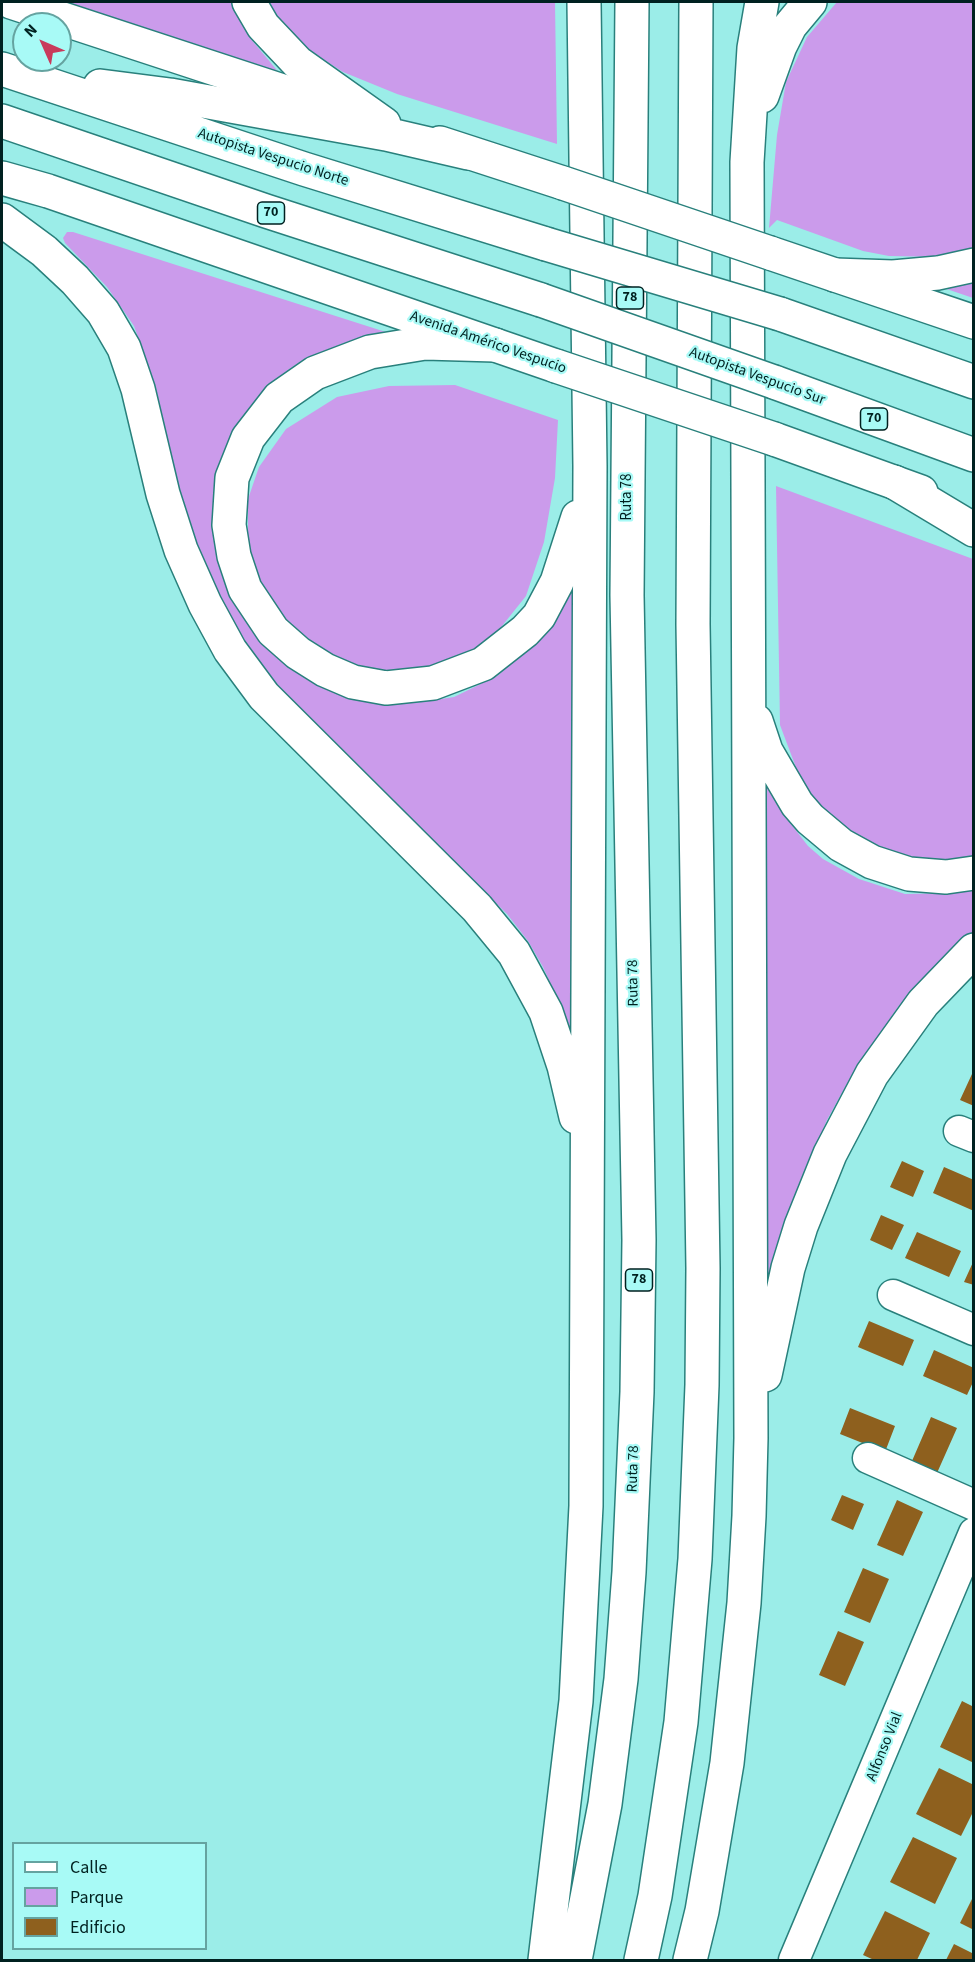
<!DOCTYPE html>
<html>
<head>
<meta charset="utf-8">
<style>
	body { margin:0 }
	#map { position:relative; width:975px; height:1962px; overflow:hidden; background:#9bede8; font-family:"Source Sans 3",sans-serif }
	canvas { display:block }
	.frame { position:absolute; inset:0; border:3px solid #002120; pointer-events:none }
	.legend { position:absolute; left:12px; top:1842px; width:195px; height:108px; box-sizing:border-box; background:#a8faf6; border:2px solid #65a3a0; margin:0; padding:8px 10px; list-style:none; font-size:18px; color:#002120 }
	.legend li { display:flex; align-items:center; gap:12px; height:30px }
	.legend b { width:30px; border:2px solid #65a3a0 }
	.north { position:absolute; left:12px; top:12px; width:60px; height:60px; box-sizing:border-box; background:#a8faf6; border:2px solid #65a3a0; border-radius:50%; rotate:315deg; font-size:16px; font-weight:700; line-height:24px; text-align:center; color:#002120 }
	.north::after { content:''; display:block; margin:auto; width:21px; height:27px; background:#c93a5c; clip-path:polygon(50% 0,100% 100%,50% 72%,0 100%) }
</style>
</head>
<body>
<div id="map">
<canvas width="975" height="1962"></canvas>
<div class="frame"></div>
<ul class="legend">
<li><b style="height:8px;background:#fff"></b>Calle</li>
<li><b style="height:16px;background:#cb9beb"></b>Parque</li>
<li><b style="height:16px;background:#8e601e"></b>Edificio</li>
</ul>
<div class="north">N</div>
</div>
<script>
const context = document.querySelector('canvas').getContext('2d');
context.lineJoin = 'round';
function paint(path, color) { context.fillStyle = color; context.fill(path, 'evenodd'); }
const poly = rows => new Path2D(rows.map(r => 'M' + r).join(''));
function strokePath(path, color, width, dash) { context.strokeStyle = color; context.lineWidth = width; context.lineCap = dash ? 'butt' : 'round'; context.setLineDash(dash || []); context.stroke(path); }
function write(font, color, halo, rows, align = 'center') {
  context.font = font + ' "Source Sans 3",sans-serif'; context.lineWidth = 4.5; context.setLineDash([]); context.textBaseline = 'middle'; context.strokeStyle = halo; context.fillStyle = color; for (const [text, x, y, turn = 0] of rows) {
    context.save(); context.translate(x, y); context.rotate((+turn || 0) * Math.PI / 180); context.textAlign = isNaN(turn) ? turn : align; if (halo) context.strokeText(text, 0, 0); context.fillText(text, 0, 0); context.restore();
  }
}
paint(poly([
	[53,2,231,2,250,38,286,81],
	[266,2,555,2,557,144,397,94,343,72,304,47,285,28],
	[837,2,973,2,973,249,942,257,889,256,863,251,777,220,769,228,777,135,786,82,807,37],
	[67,232,73,232,392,334,344,343,303,360,288,370,276,380,226,454,267,647,293,669,326,687,394,703,415,703,454,697,497,676,533,646,545,632,578,572,578,1045,543,967,528,941,507,914,275,686,253,660,205,576,179,495,156,388,134,326,107,287,65,243,63,238],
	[973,279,973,298,932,284],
	[455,385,558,420,555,478,544,542,526,596,482,651,430,682,327,670,258,594,248,554,248,499,259,467,286,429,337,397,389,386],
	[776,486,973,559,973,859,911,863,847,833,813,799,800,778,780,725],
	[765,781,781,811,808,846,823,859,859,879,905,894,953,893,973,887,974,932,924,977,898,1007,848,1082,827,1120,809,1163,764,1292]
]), '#cb9beb');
paint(poly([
	[972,1074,974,1075,974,1106,960,1100],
	[902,1161,924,1171,913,1197,890,1187],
	[944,1167,974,1180,974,1211,933,1193],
	[881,1215,904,1225,892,1250,870,1240],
	[917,1232,961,1251,949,1277,905,1258],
	[974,1260,974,1285,964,1282],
	[869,1321,914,1340,903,1366,858,1347],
	[934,1350,974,1368,974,1380,967,1395,923,1376],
	[850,1408,895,1426,885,1452,840,1434],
	[931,1417,957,1428,937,1473,912,1461],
	[842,1495,864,1504,853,1530,831,1520],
	[897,1500,923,1512,903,1556,877,1545],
	[863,1568,889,1579,870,1623,844,1612],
	[838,1631,864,1642,845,1686,819,1675],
	[962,1701,974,1707,974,1763,940,1747],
	[939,1768,974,1785,974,1810,961,1836,916,1814],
	[913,1837,957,1858,935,1904,890,1882],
	[974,1895,974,1930,960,1923],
	[885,1911,930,1933,917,1960,874,1960,863,1955],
	[954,1944,974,1954,974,1960,946,1960]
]), '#8e601e');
const street = poly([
	[959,1131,974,1137],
	[893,1295,974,1330],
	[868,1458,974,1505],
	[794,1960,974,1533]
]);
const primary = poly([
	[11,2,374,121],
	[440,143,563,183],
	[2,178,48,191,556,366],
	[770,253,974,322],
	[774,439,921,492]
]);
const highway = poly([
	[249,2,263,26,298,63,384,124],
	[2,69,304,169,546,244],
	[100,86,170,95,386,134,468,153],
	[762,96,780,46,790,26,810,2],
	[2,121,266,211,541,300],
	[2,220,44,251,75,280,103,312,124,348,138,389,163,494,181,550,205,604,230,650,264,696,477,908,514,953,546,1012,564,1066,576,1117],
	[835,275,893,277,938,273,974,265],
	[780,314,974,382],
	[495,345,425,343,370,352,315,373,279,398,248,438,232,478,229,525,234,556,245,589,273,631,298,653,325,670,353,682,386,688,433,683,483,664,525,631,539,616,557,582,578,517],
	[774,382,974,455],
	[894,482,974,530],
	[756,721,766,751,797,804,810,819,841,845,872,862,909,874,946,877,974,873],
	[765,1375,788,1268,801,1226,830,1154,872,1074,923,1003,974,950],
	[545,1960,576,1701,586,1506,590,466,584,2],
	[575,1960,605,1804,621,1679,629,1572,637,1392,639,1240,627,595,632,2],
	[641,1960,655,1896,681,1722,695,1559,702,1385,703,1268,693,624,696,2],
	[690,1960,702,1911,727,1763,744,1603,749,1516,751,1438,747,162,754,48,762,2]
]);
strokePath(street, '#29807c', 33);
strokePath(primary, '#29807c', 36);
strokePath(highway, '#29807c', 36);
strokePath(street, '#fff', 30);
strokePath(primary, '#fff', 33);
strokePath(highway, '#fff', 33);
const primaryBridge = poly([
	[563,183,770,253],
	[556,366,774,439]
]);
const highwayBridge = poly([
	[546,244,780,314],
	[541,300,774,382]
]);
strokePath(primaryBridge, '#29807c', 36, []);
strokePath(highwayBridge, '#29807c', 36, []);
strokePath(primaryBridge, '#fff', 33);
strokePath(highwayBridge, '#fff', 33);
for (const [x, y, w] of [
	[271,213,27],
	[630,298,27],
	[874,419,27],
	[639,1280,27]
]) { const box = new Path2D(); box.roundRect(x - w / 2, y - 11, w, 22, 4.5); context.fillStyle = '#a8faf6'; context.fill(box); strokePath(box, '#002120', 1.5); }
write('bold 14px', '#002120', null, [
	["70",271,213],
	["78",630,298],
	["70",874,419],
	["78",639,1280]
]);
write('15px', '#002120', '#a8faf6', [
	["Autopista Vespucio Norte",273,158,18],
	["Avenida Américo Vespucio",488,343,19],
	["Autopista Vespucio Sur",757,377,20],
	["Ruta 78",628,497,-90],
	["Ruta 78",634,983,-91],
	["Ruta 78",634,1469,-88],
	["Alfonso Vial",885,1747,-68]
]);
</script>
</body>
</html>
